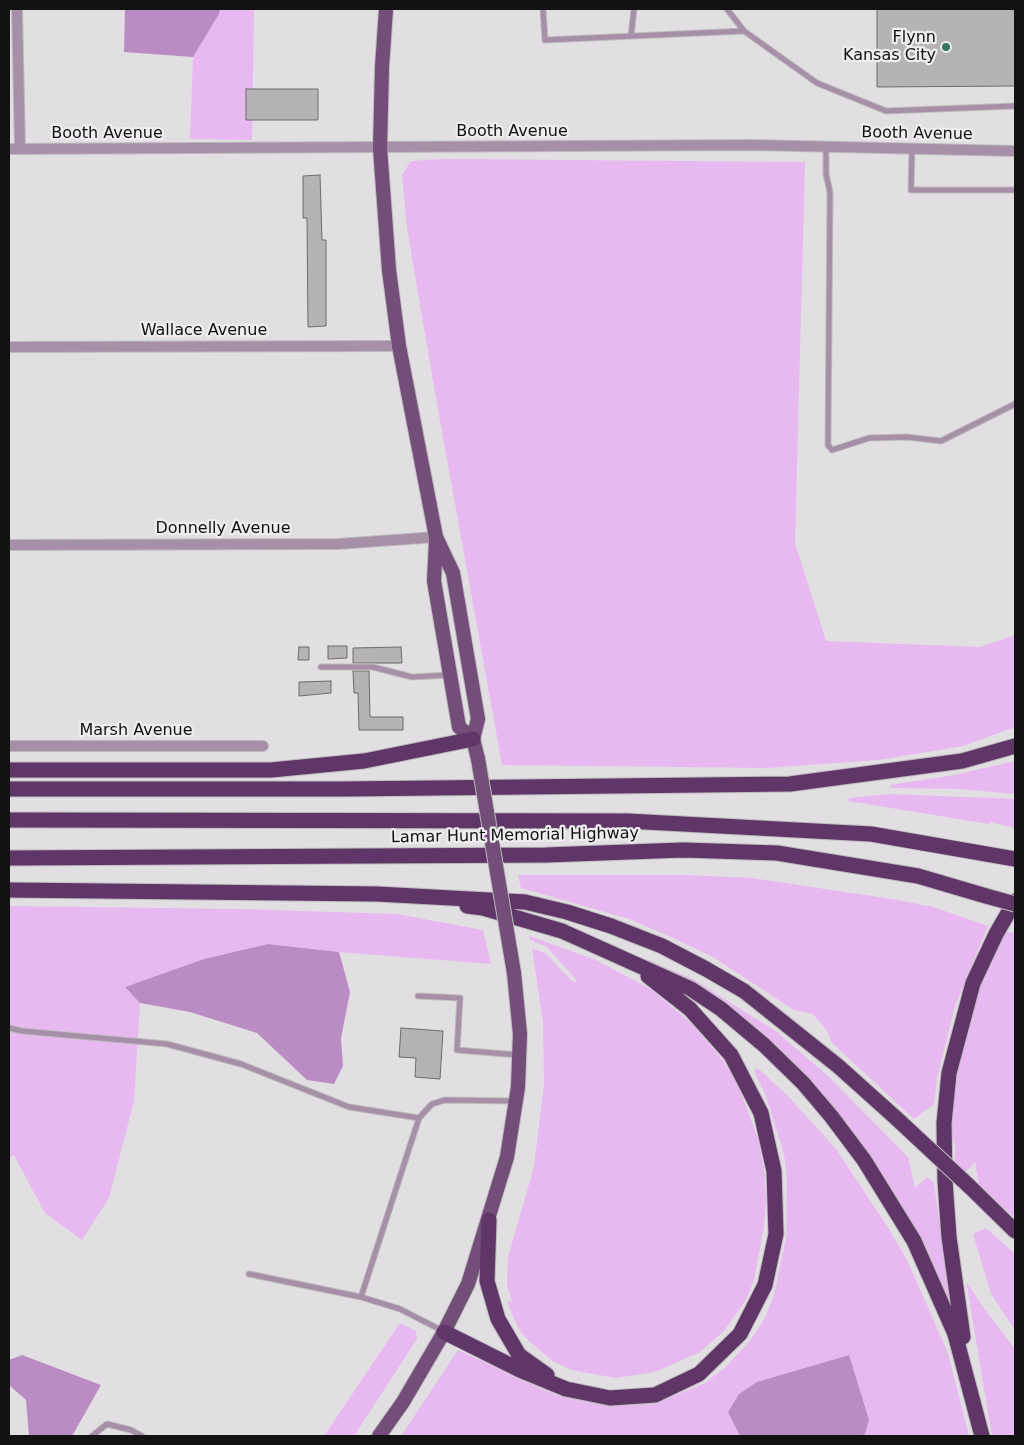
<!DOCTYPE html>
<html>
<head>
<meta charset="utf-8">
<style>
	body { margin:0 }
	#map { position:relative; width:1024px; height:1445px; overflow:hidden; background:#e2dfe2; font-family:"DejaVu Sans",sans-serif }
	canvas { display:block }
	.frame { position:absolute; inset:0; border:10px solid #121212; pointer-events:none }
</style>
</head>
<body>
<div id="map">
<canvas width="1024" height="1445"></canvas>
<div class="frame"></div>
</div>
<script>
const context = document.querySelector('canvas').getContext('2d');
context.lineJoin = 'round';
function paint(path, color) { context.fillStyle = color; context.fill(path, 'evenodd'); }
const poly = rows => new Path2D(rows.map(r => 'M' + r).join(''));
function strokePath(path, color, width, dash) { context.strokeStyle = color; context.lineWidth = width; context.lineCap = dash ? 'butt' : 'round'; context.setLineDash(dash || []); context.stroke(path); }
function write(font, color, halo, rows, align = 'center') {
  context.font = font + ' "DejaVu Sans",sans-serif'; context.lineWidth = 4.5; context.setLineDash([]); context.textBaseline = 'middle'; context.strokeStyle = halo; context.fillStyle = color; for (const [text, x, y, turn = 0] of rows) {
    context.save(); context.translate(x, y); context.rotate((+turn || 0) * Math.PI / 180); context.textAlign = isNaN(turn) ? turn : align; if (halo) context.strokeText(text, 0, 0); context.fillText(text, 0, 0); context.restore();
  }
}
paint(poly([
	[220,9,254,9,252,140,190,139,193,57,219,14],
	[443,159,805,162,795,543,826,641,980,647,1015,635,1015,727,963,746,878,760,767,768,502,765,434,387,407,228,402,175,411,161],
	[1015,761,1015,794,960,789,891,788,890,785,954,775],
	[890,794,1015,799,1015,828,990,822,989,824,848,801,849,798],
	[518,875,688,875,752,878,898,900,933,907,988,926,955,1006,937,1079,934,1104,914,1119,831,1042,828,1032,813,1014,794,1010,713,957,673,938,629,919,521,888],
	[9,906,240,909,397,914,483,930,491,964,339,952,268,944,204,959,125,987,140,1003,134,1101,109,1198,82,1240,45,1213,14,1155,9,1158],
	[1004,931,1015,933,1015,1218,979,1186,975,1162,964,1174,955,1166,955,1144,951,1134,955,1080,972,1010,990,959],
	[529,936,596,960,652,990,693,1025,724,1062,739,1087,759,1142,764,1169,766,1200,764,1226,754,1280,746,1300,724,1331,700,1352,655,1372,616,1378,571,1370,554,1362,532,1344,520,1331,507,1303,512,1300,507,1285,508,1257,534,1167,544,1083,543,1022,532,948,545,953,574,983,577,981,547,947,530,940],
	[643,958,693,979,777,1032,828,1076,908,1157,915,1188,927,1177,934,1183,945,1264,957,1329,849,1135,691,984],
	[755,1068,760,1070,786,1094,836,1149,887,1226,907,1260,948,1353,969,1436,862,1436,865,1434,849,1355,757,1382,739,1394,728,1412,740,1436,401,1436,458,1350,556,1395,606,1405,657,1403,705,1383,726,1367,752,1338,765,1318,774,1295,786,1238,787,1179,784,1154,766,1096,755,1073],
	[986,1228,1015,1254,1015,1330,991,1294,973,1234],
	[966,1281,983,1307,1015,1349,1015,1436,992,1436],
	[400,1323,416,1331,417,1339,354,1436,324,1436]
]), '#e8b9f1');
paint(poly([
	[125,9,220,9,219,14,193,57,124,52],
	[268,944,339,952,350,992,341,1038,343,1066,334,1084,307,1080,257,1033,190,1012,140,1003,125,987,204,959],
	[22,1355,101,1385,72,1436,29,1436,26,1400,9,1385,9,1360],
	[849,1355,869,1420,865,1434,862,1436,740,1436,728,1412,739,1394,757,1382]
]), '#ba8cc3');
const building = poly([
	[877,9,1015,9,1015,86,877,87,877,9],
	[246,89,318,89,318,120,246,120,246,89],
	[320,175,322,240,326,240,326,326,308,327,307,218,303,218,303,176,320,175],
	[328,646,347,646,347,658,328,659,328,646],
	[299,647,309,647,309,660,298,660,299,647],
	[401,647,402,663,353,663,353,648,401,647],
	[353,671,369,671,370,717,403,717,403,730,359,730,358,693,354,693,353,671],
	[331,681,331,693,299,696,299,682,331,681],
	[401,1028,443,1031,440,1079,415,1077,416,1058,399,1057,401,1028]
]);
paint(building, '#b6b3b6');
strokePath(building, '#6d6b6e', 1);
const service = poly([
	[543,9,545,40,744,31],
	[727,9,744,31,817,83,886,111,1015,106],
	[631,36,634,9],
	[826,147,826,174,830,192,828,445,832,450,869,438,907,437,941,441,1015,404],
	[912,149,911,190,1015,190],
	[321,667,373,667,412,677,449,675],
	[418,996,460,998,457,1050,518,1055],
	[9,1028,22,1031,167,1044,241,1064,349,1107,419,1118],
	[249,1274,361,1297,400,1309,443,1331],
	[361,1297,419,1118,432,1104,445,1100,514,1101],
	[92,1436,107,1424,131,1430,142,1436]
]);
const minor = poly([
	[17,9,20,149],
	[9,149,753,145,1015,151],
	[9,347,399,346],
	[9,545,338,544,436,537],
	[9,746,263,746]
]);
const primary = poly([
	[386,9,382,67,380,148,389,270,399,346,436,537,453,573,478,719,473,739,478,759],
	[436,541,434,581,459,727,473,739],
	[379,1436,403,1402,444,1332,468,1284,507,1157,518,1087,520,1034,514,973]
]);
const motorway = poly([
	[9,770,271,770,364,761,473,739],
	[9,789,345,789,790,784,962,761,1015,746],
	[9,820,627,821,871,834,1015,859],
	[9,858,546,855,683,850,777,853,918,876,986,896],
	[9,890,377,894,525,902,567,912,611,926,662,946,706,969,744,991,838,1066,896,1118],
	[467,906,483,908,562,931,691,989,721,1009,764,1045,803,1083,831,1116,864,1160,914,1241,955,1334,982,1436],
	[969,1186,1015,1231],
	[489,1220,487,1281,498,1319,519,1355,547,1375],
	[444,1332,520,1370,566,1389,610,1398,655,1395,699,1374,740,1334,765,1285,776,1234,774,1171,761,1113,731,1055,690,1009,648,976],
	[963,1337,949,1237,945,1181,944,1123,949,1073,973,983,996,934,1015,901]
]);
strokePath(service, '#bdbabd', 7);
strokePath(minor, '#bdbabd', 12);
strokePath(primary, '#bdbabd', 16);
strokePath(motorway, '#bdbabd', 17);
strokePath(service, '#a590a8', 5);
strokePath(minor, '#a590a8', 10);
strokePath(primary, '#724e78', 14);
strokePath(motorway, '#5f3667', 15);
const primaryBridge = poly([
	[478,759,514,973]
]);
const motorwayBridge = poly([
	[986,896,1015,904],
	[896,1118,969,1186]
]);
strokePath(primaryBridge, '#bdbabd', 16, []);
strokePath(motorwayBridge, '#bdbabd', 17, []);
strokePath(primaryBridge, '#724e78', 14);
strokePath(motorwayBridge, '#5f3667', 15);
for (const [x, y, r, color] of [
	[946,47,5,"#377663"]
]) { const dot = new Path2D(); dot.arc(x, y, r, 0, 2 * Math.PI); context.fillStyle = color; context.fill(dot); strokePath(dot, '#efedef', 2); }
write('16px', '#121212', '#efedef', [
	["Flynn",936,38],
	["Kansas City",936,56]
], 'right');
write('16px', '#121212', '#efedef', [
	["Booth Avenue",512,132],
	["Booth Avenue",107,134],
	["Booth Avenue",917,134,1],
	["Wallace Avenue",204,331],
	["Donnelly Avenue",223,529],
	["Marsh Avenue",136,731],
	["Lamar Hunt Memorial Highway",515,836,-1]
]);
</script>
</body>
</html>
